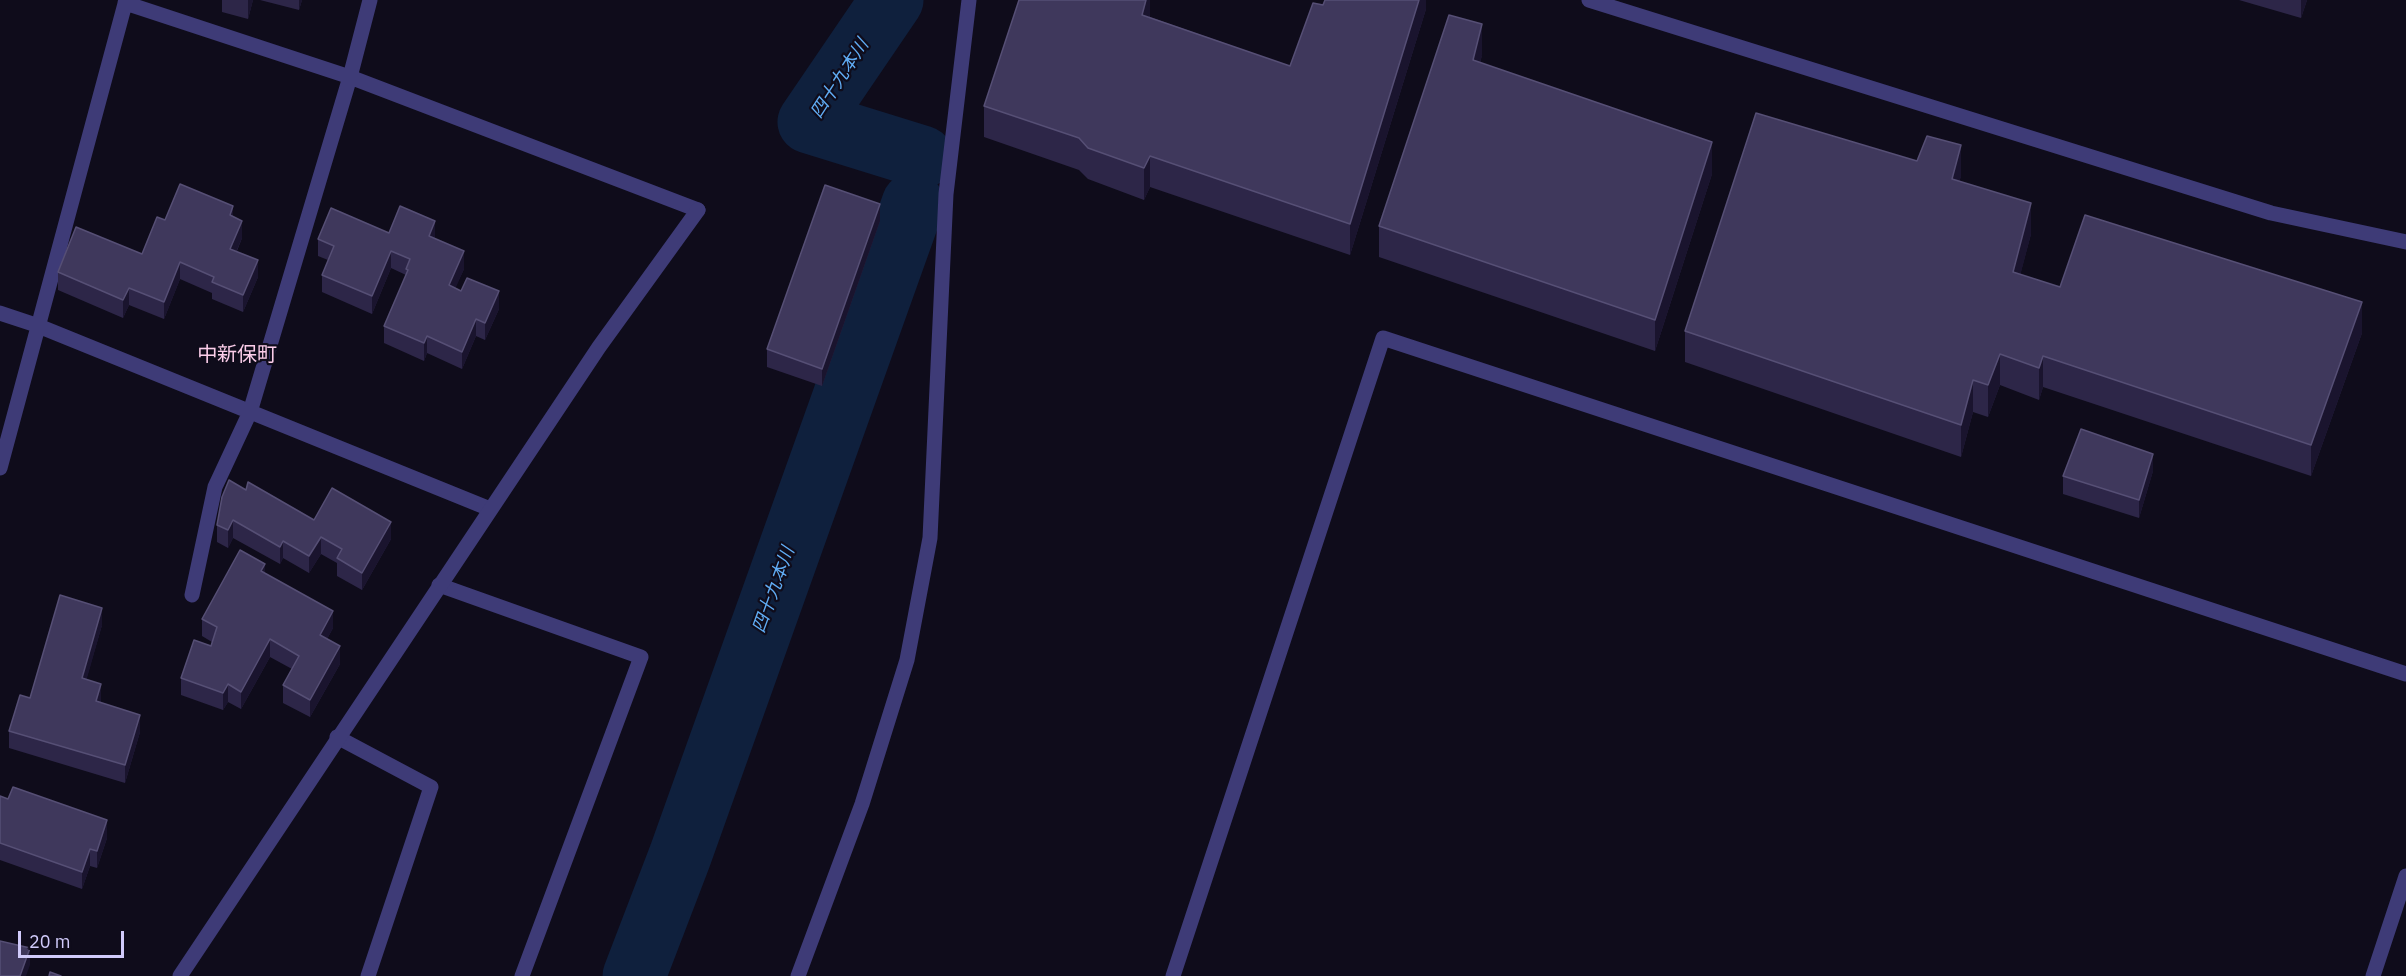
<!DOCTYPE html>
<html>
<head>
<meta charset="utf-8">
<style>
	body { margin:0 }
	#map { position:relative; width:2406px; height:976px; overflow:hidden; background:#0f0c1b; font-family:"IBM Plex Sans",sans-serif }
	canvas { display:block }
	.scale { position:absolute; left:18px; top:931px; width:106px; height:27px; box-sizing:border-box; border:3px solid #d1cbfb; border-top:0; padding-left:8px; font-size:18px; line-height:21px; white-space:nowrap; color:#d1cbfb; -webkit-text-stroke:4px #0f0c1b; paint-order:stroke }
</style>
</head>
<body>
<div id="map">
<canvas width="2406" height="976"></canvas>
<div class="scale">20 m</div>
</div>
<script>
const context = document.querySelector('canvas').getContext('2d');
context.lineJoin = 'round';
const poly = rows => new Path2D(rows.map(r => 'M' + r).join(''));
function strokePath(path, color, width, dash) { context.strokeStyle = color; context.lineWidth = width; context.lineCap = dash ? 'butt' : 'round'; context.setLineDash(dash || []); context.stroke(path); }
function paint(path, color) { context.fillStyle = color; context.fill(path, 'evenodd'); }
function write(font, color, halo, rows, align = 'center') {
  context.font = font + ' "IBM Plex Sans","Noto Sans JP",sans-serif'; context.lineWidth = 4.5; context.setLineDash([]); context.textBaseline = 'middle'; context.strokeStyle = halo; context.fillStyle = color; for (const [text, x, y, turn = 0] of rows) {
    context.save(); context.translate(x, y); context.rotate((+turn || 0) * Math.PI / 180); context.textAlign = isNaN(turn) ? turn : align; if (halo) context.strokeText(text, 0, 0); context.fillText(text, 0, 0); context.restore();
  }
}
strokePath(poly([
	[892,0,809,122,922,157],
	[634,976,680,856,913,204]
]), '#0f203d', 63);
strokePath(poly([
	[125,3,350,77,698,210],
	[0,313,36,325,490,509],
	[0,468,126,0],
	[439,585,641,657,522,976],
	[192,595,215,487,250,412,350,77,370,0],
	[337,737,431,787,368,976],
	[1173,976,1383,338,2406,674],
	[2373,976,2406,876]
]), '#3e3b77', 15);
strokePath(poly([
	[1589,0,2271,213,2406,242],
	[180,976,599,347,698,210],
	[798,976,862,804,907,660,930,538,946,194,969,0]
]), '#3e3b77', 15);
paint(poly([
	[222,0,253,0,248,19,222,12],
	[260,0,302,0,299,10],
	[1150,0,1150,17,1290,66,1323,5,1426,0,1426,9,1350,255,1150,187,1144,200,1088,179,1079,170,984,137,984,106],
	[2239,0,2307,0,2301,18],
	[1482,55,1480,63,1712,174,1655,351,1379,257,1379,226],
	[1961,176,1959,182,2031,234,2020,275,2060,287,2362,333,2311,476,2043,387,2039,400,2000,385,1988,417,1973,412,1961,457,1685,362,1685,331],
	[233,217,242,238,237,251,258,277,243,312,212,299,212,293,180,279,164,319,129,305,123,318,58,290,58,272,142,254,165,220],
	[880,221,822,386,767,367,767,349],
	[318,239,435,239,464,269,455,288,499,309,485,340,476,336,462,369,427,353,424,361,384,343,384,326,406,275,391,268,372,314,322,292,322,275,328,260,318,256],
	[2153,471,2139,518,2063,494,2063,476],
	[246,490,314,520,391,539,362,590,337,576,337,563,321,554,309,573,283,558,280,564,233,538,228,548,217,542,217,525],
	[265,573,333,628,327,639,340,664,310,717,283,703,283,685,292,669,270,657,241,709,228,702,223,710,181,695,181,678,211,646,212,642,202,636,202,619],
	[102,625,86,680,101,701,101,703,140,732,125,783,9,748,9,731,30,698],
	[0,796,107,838,97,868,90,866,82,889,0,860]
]), '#2d2648');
paint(poly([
	[248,0,253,0,248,19],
	[299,0,302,0,299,10],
	[1146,0,1150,0,1150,15,1142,46,1142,15],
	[1419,0,1426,0,1426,9,1350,255,1350,224],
	[2301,0,2307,0,2301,18],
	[1482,24,1482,55,1473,91,1473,60],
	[1712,142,1712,174,1655,351,1655,320],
	[1961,145,1961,176,1952,211,1952,179],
	[1150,156,1150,187,1144,200,1144,168],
	[2031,203,2031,234,2013,303,2013,272],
	[880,204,880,221,822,386,822,369],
	[233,206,233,224,230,215],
	[242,221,242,238,230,266,230,249],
	[435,221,435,239,429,236],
	[391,251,391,268,372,314,372,296],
	[464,251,464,269,449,303,449,285],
	[258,260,258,277,243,312,243,295],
	[180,262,180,279,164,319,164,302],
	[129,288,129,305,123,318,123,300],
	[499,291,499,309,485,340,485,323],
	[2362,302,2362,333,2311,476,2311,445],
	[476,319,476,336,462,369,462,352],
	[427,336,427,353,424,361,424,343],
	[2000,354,2000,385,1988,417,1988,385],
	[2043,356,2043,387,2039,400,2039,368],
	[1973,380,1973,412,1961,457,1961,425],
	[2153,454,2153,471,2139,518,2139,500],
	[233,520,233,538,228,548,228,530],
	[391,522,391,539,362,590,362,573],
	[321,537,321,554,309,573,309,556],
	[283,541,283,558,280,564,280,547],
	[265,564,265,581,261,571],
	[102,608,102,625,82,696,82,678],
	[333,611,333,628,320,652,320,635],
	[270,639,270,657,241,709,241,692],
	[340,646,340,664,310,717,310,700],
	[101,684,101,701,96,719,96,701],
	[228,684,228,702,223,710,223,693],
	[140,715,140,732,125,783,125,765],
	[107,820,107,838,97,868,97,851],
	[90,849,90,866,82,889,82,872],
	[30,948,30,965,26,976,20,976]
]), '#1a142e');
const building = poly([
	[1019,0,1146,0,1142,15,1290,66,1313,3,1323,5,1325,0,1419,0,1350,224,1150,156,1144,168,1088,148,1079,138,984,106,1019,0],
	[1449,15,1482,24,1473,60,1712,142,1655,320,1379,226,1449,15],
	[1756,113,1917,161,1927,136,1961,145,1952,179,2031,203,2013,272,2060,287,2085,215,2362,302,2311,445,2043,356,2039,368,2000,354,1988,385,1973,380,1961,425,1685,331,1756,113],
	[180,184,233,206,230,215,242,221,230,249,258,260,243,295,212,282,214,277,180,262,164,302,129,288,123,300,58,272,76,227,142,254,157,217,165,220,180,184],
	[825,185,880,204,822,369,767,349,825,185],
	[400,206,435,221,429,236,464,251,449,285,461,291,467,278,499,291,485,323,476,319,462,352,427,336,424,343,384,326,408,270,406,269,410,259,391,251,372,296,322,275,334,246,318,239,331,208,389,233,400,206],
	[2081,429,2153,454,2139,500,2063,476,2081,429],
	[229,480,246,490,248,482,314,520,332,488,391,522,362,573,337,558,342,549,321,537,309,556,283,541,280,547,233,520,228,530,217,525,222,497,229,480],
	[240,550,265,564,261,571,333,611,320,635,340,646,310,700,283,685,299,656,270,639,241,692,228,684,223,693,181,678,194,640,211,646,217,627,202,619,240,550],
	[60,595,102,608,82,678,101,684,96,701,140,715,125,765,9,731,20,695,30,698,60,595],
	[13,787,107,820,97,851,90,849,82,872,0,843,0,796,8,799,13,787],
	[0,941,30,948,20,976,0,976,0,941],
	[50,972,61,976,49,976,50,972]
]);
paint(building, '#3f385c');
strokePath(building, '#564f75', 1.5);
write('italic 18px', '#60acf4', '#0f0c1b', [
	["四十九本川",840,79,-57],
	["四十九本川",774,590,-70]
]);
write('20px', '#fbcde9', '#0f0c1b', [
	["中新保町",237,355]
]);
</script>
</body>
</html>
